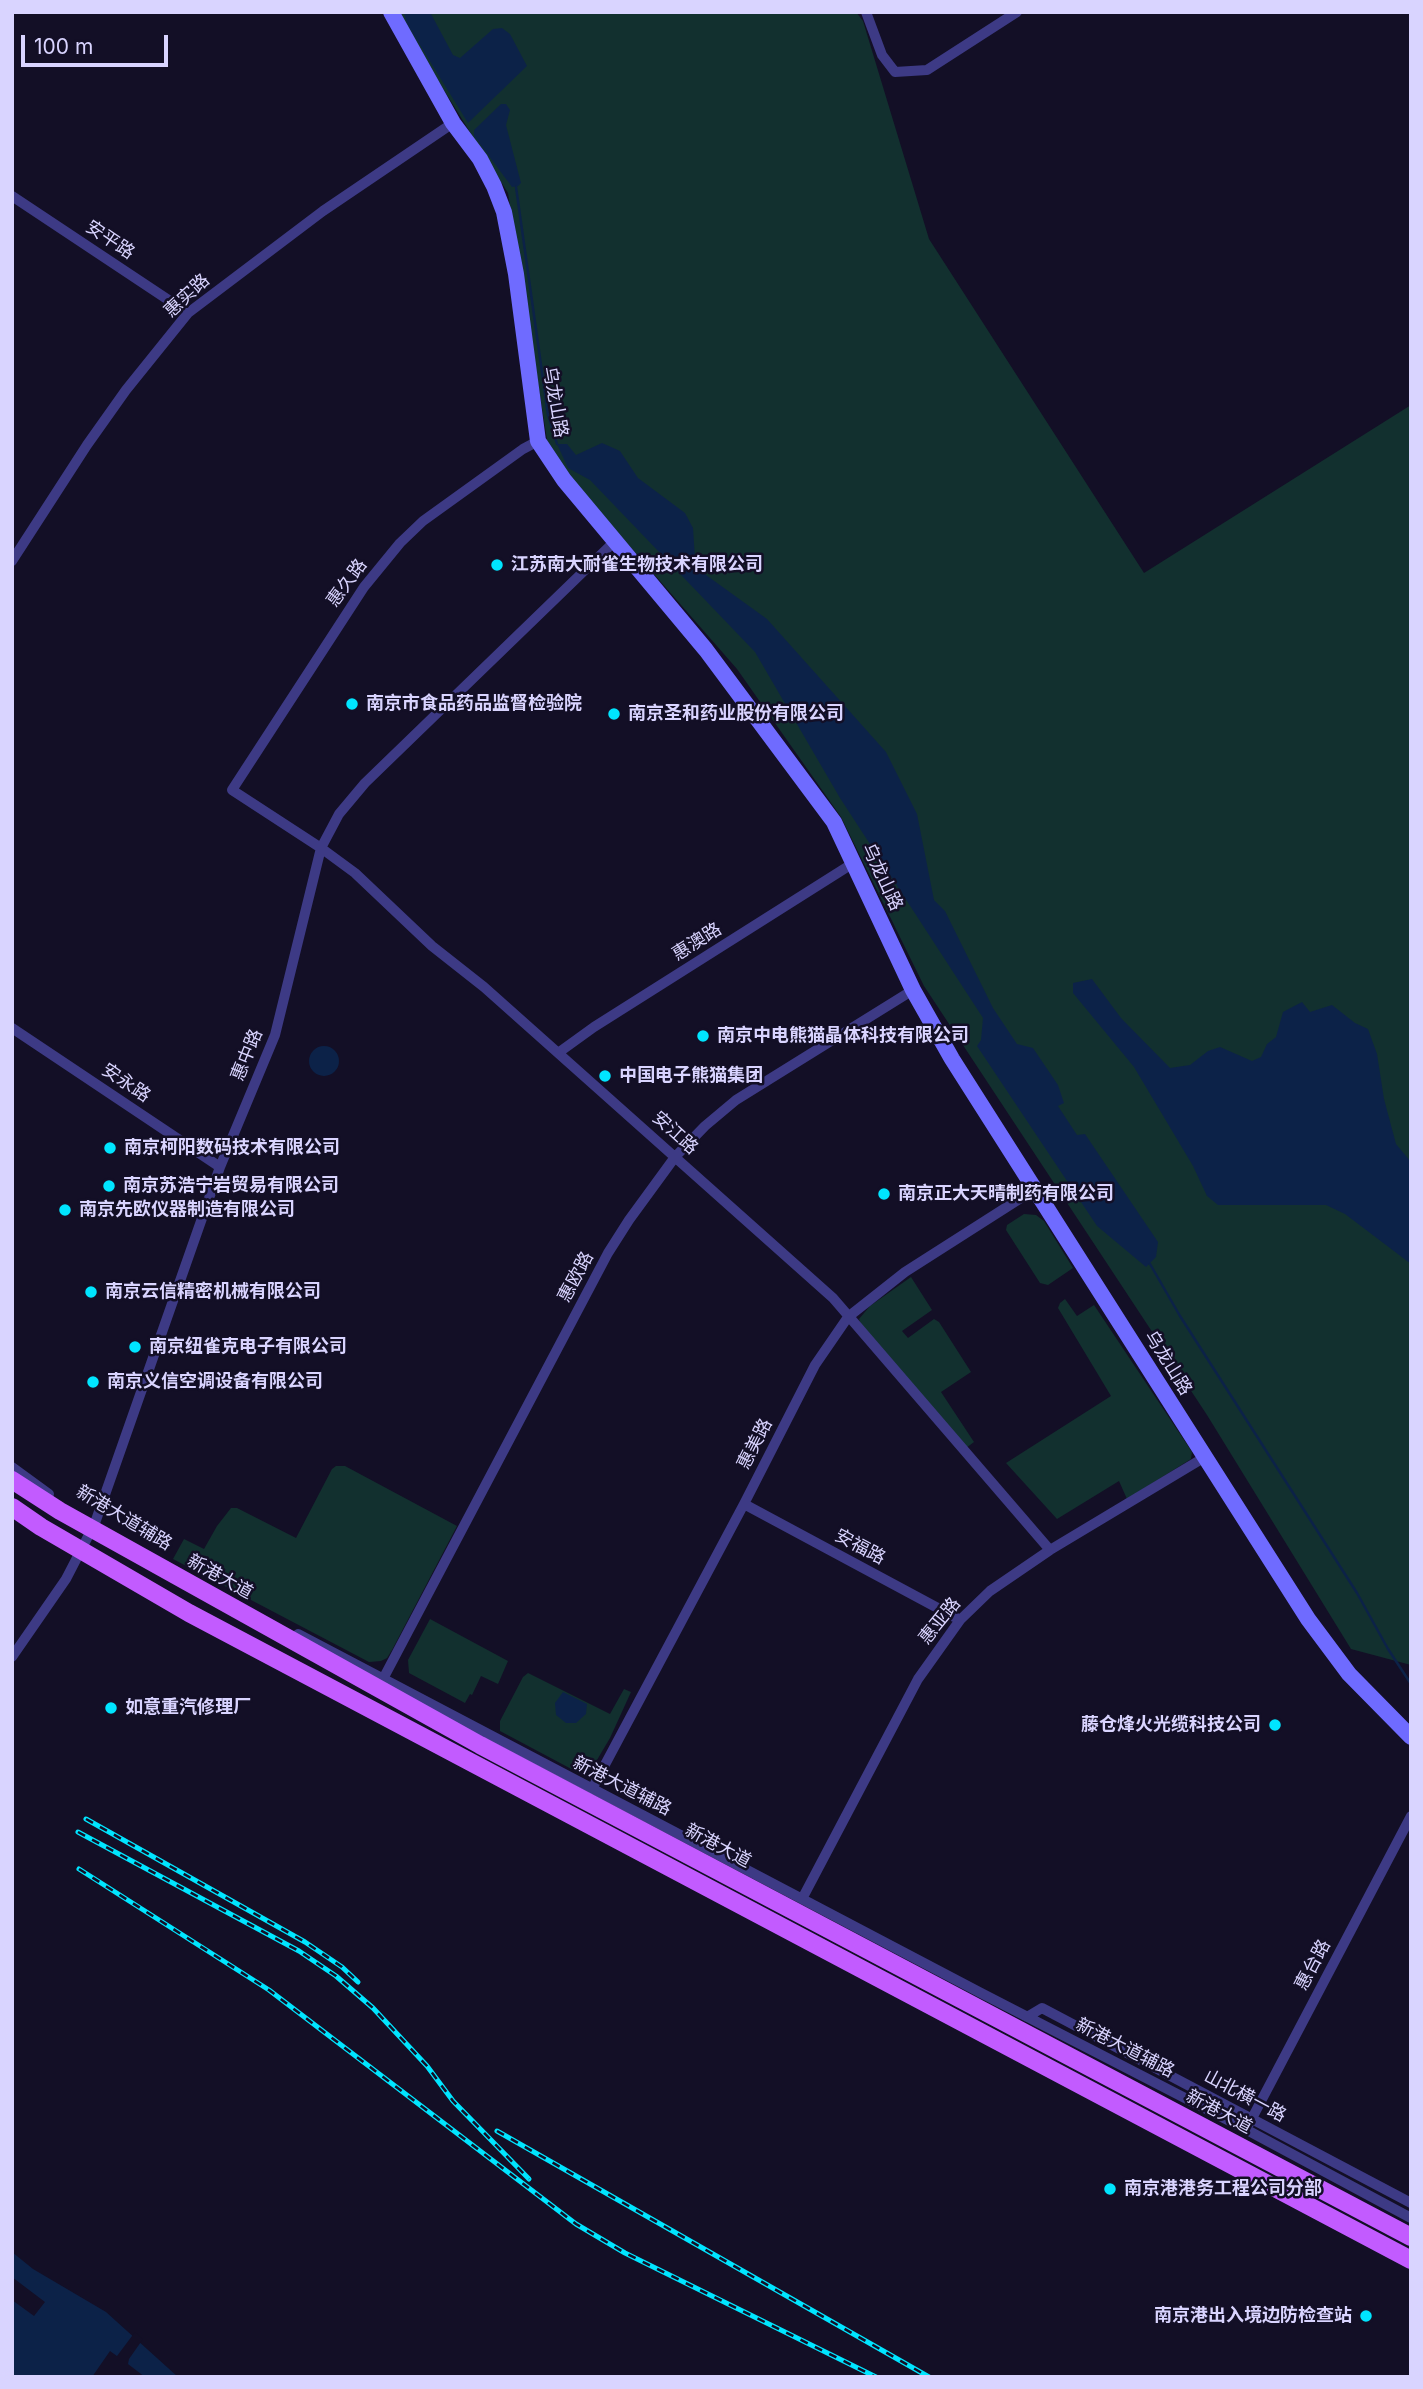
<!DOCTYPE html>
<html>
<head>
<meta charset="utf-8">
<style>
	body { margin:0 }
	#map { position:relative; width:1423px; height:2389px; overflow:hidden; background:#130f26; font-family:Inter,sans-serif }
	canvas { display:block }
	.frame { position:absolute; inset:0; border:14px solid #d9d4ff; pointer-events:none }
	.scale { position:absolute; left:21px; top:35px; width:147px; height:32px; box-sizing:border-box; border:4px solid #d9d4ff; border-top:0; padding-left:9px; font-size:21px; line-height:24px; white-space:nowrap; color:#d9d4ff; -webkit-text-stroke:5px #130f26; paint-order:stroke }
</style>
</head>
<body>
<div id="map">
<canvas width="1423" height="2389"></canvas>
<div class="frame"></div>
<div class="scale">100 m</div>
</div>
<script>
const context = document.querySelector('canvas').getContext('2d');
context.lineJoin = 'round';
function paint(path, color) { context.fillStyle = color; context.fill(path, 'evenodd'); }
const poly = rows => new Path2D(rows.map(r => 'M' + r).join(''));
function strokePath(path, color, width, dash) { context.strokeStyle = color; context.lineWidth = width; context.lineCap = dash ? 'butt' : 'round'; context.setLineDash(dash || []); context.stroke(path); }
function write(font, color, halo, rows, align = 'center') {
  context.font = font + ' Inter,"Noto Sans SC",sans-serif'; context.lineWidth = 5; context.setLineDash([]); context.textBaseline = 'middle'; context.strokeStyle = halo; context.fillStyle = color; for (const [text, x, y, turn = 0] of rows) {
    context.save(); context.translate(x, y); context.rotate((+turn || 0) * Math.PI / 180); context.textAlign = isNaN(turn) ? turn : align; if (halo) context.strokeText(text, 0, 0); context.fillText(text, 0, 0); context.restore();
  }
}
paint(poly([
	[399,12,856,12,863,21,929,239,1144,573,1411,405,1411,1665,1351,1649,1207,1415,924,986,841,817,737,669,570,478,548,446,508,193,404,26],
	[1024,1214,1036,1215,1044,1221,1073,1268,1048,1285,1040,1283,1006,1230,1007,1225],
	[911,1277,932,1310,902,1331,908,1338,934,1319,939,1322,971,1372,941,1392,974,1442,966,1448,862,1328,859,1319,870,1306],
	[1065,1299,1077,1316,1094,1305,1192,1452,1191,1459,1127,1499,1119,1481,1057,1519,1006,1463,1111,1396,1058,1308,1060,1303],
	[336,1466,345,1466,457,1526,392,1650,387,1658,381,1661,369,1662,173,1559,184,1539,204,1549,217,1526,231,1508,237,1508,296,1538,332,1469],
	[430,1619,508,1661,498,1684,481,1676,472,1695,470,1694,465,1703,409,1673,408,1660],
	[528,1673,610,1714,624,1689,631,1692,610,1738,594,1765,587,1773,577,1772,500,1731,500,1721,523,1677]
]), '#12302f');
paint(poly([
	[404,12,430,12,453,55,460,58,493,29,502,28,510,34,527,66,468,123,407,24],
	[501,104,506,104,510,110,506,125,521,183,518,186,512,187,474,136,474,130],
	[602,443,620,451,638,478,685,513,693,528,695,559,706,575,767,619,886,752,917,814,934,900,945,911,993,1008,1017,1044,1033,1048,1058,1085,1064,1103,1058,1106,1077,1135,1085,1134,1158,1242,1156,1257,1146,1267,1097,1226,977,1046,981,1040,983,1018,840,798,755,652,590,480,568,468,557,444,567,444,576,455],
	[1092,979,1121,1018,1170,1068,1190,1065,1208,1051,1220,1047,1252,1061,1261,1057,1267,1044,1276,1037,1283,1012,1302,1002,1310,1012,1332,1005,1355,1023,1368,1029,1377,1054,1384,1099,1396,1144,1411,1162,1411,1264,1345,1214,1326,1205,1218,1205,1207,1196,1193,1166,1134,1067,1073,993,1073,983],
	'309 1061a15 15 0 1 1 30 0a15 15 0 1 1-30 0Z',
	[563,1692,587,1704,586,1714,576,1723,566,1723,556,1715,555,1703],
	[12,2252,33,2269,106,2312,178,2377,12,2377]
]), '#0c2248');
paint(poly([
	[12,2277,45,2302,34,2316,12,2300],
	[135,2332,143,2339,129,2359,128,2364,145,2377,92,2377,110,2351,117,2356]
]), '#130f26');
strokePath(poly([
	[516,187,548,415,557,444],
	[1150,1264,1180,1316,1357,1593,1388,1649,1411,1684]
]), '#0c2248', 2.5);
strokePath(poly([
	[866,12,882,55,895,72,927,70,1017,12],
	[12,196,188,313],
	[538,441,523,449,423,521,400,543,364,587,232,790,321,848,355,873,432,946,484,987,833,1298,1050,1550],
	[12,561,87,445,126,390,188,313,323,211,453,123],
	[12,1028,220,1167],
	[558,1053,594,1027,855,862],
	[12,1467,49,1494],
	[744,1504,960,1620],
	[298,1634,981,1993,1247,2130,1411,2218],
	[12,1657,66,1579,95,1523,220,1167,275,1035,321,848,339,814,365,783,615,541],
	[383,1679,608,1253,629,1220,675,1157,705,1126,736,1100,913,990],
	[592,1789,744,1504,815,1365,848,1317,905,1272,1035,1189],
	[802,1899,918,1679,960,1620,990,1591,1050,1550,1205,1457],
	[1027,2017,1042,2008,1411,2203],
	[1249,2124,1411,1816]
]), '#3d3a85', 10);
strokePath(poly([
	[391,12,453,123,480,159,494,186,504,212,516,274,538,441,564,480,706,650,834,822,913,990,952,1059,1308,1619,1349,1674,1411,1737]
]), '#6f6bff', 16);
strokePath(poly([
	[12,1480,60,1511,480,1745,1411,2237],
	[12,1507,41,1527,189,1613,1411,2260]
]), '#c25bff', 18);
const rail = poly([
	[86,1819,305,1942,342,1967,358,1982],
	[78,1832,299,1951,336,1976,373,2008,427,2066,453,2101,529,2179],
	[79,1869,269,1990,576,2224,625,2253,876,2377],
	[497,2131,929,2377]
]);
strokePath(rail, '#00e5ff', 5);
strokePath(rail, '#130f26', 2.5, [8]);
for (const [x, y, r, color] of [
	[497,565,7,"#00e5ff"],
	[352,704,7,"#00e5ff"],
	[614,714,7,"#00e5ff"],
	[703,1036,7,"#00e5ff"],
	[605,1076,7,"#00e5ff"],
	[110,1148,7,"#00e5ff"],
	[109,1186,7,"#00e5ff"],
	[884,1194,7,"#00e5ff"],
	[65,1210,7,"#00e5ff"],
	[91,1292,7,"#00e5ff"],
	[135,1347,7,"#00e5ff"],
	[93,1382,7,"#00e5ff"],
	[111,1708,7,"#00e5ff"],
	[1275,1725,7,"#00e5ff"],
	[1110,2189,7,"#00e5ff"],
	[1366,2316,7,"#00e5ff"]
]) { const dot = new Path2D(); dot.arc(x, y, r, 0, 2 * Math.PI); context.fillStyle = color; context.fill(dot); strokePath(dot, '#130f26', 2.5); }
write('18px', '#d9d4ff', '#130f26', [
	["安平路",110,240,34],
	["惠实路",187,296,-43],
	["乌龙山路",555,402,80],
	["惠久路",347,583,-54],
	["乌龙山路",882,877,65],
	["惠澳路",697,942,-32],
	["惠中路",247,1055,-68],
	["安永路",126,1083,34],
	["安江路",675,1133,42],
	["惠欧路",576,1277,-62],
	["乌龙山路",1168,1363,58],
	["惠美路",755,1444,-63],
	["新港大道辅路",124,1518,31],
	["安福路",860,1547,28],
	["新港大道",220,1577,29],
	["惠亚路",940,1621,-51],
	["新港大道辅路",622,1786,27],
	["新港大道",718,1846,28],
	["惠台路",1313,1965,-62],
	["新港大道辅路",1125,2048,27],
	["山北横一路",1245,2096,28],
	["新港大道",1219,2112,28]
]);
write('bold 18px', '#d9d4ff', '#130f26', [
	["江苏南大耐雀生物技术有限公司",511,565],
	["南京市食品药品监督检验院",366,704],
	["南京圣和药业股份有限公司",628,714],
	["南京中电熊猫晶体科技有限公司",717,1036],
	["中国电子熊猫集团",619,1076],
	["南京柯阳数码技术有限公司",124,1148],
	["南京苏浩宁岩贸易有限公司",123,1186],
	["南京正大天晴制药有限公司",898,1194],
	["南京先欧仪器制造有限公司",79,1210],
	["南京云信精密机械有限公司",105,1292],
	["南京纽雀克电子有限公司",149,1347],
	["南京义信空调设备有限公司",107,1382],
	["如意重汽修理厂",125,1708],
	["藤仓烽火光缆科技公司",1261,1725,"right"],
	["南京港港务工程公司分部",1124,2189],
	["南京港出入境边防检查站",1352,2316,"right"]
], 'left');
</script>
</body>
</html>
